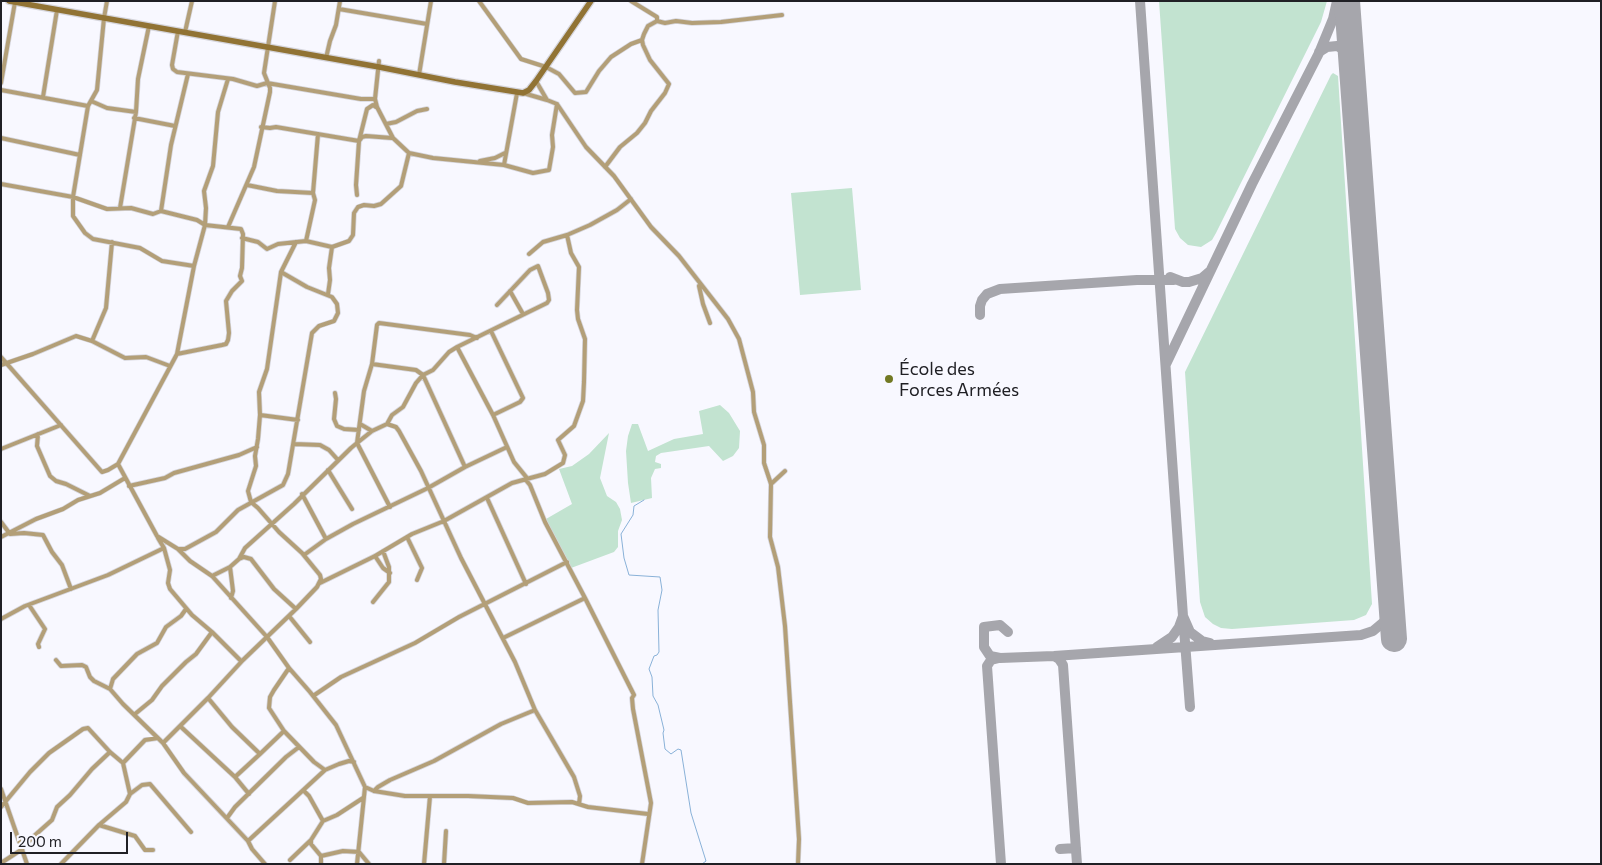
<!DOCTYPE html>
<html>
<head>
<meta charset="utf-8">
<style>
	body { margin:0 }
	#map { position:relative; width:1602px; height:865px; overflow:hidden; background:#f8f8ff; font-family:Commissioner,sans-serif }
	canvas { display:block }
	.frame { position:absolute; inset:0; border:2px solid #202025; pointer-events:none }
	.scale { position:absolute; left:10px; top:832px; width:118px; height:22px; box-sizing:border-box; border:2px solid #202025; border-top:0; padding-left:6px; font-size:15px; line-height:18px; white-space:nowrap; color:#202025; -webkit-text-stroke:4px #f8f8ff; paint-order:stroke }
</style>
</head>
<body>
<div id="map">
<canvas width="1602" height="865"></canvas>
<div class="frame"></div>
<div class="scale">200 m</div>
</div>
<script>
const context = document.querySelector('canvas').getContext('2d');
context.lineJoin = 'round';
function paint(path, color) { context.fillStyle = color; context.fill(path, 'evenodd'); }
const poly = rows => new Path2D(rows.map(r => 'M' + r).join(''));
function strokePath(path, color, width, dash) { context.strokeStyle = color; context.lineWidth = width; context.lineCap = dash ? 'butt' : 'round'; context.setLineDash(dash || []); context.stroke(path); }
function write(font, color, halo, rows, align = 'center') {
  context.font = font + ' Commissioner,sans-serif'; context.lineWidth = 4; context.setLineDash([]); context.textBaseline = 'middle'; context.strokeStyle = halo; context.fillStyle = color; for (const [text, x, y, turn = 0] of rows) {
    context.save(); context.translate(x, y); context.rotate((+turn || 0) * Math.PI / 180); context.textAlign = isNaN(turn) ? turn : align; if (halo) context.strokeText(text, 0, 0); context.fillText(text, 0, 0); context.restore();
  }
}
paint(poly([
	[1159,1,1327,1,1321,22,1216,233,1212,240,1201,247,1188,245,1180,238,1175,229],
	[1333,73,1338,76,1372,604,1366,615,1354,620,1232,629,1221,628,1213,624,1205,617,1200,602,1185,372,1331,75],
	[852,188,861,290,800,295,791,193],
	[720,405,729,413,740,431,739,448,733,456,723,461,709,446,661,453,656,456,655,462,661,464,661,468,655,469,651,478,652,498,631,503,628,483,626,451,628,436,632,424,638,424,648,451,674,439,703,434,699,411],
	[609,433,600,478,607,496,616,502,620,509,622,520,618,531,618,547,614,552,571,568,546,519,572,504,559,469,572,466,589,454]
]), '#c2e3d0');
strokePath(poly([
	[644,500,634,506,633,515,621,534,624,558,629,575,660,577,662,590,658,610,659,652,657,655,654,656,649,669,652,677,653,696,658,705,664,730,663,733,665,749,671,754,678,749,681,750,691,813,706,861,702,864]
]), '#89b1d8', 1);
strokePath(poly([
	[1140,1,1183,616,1190,707],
	[1319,52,1327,47,1337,46,1346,51,1353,64],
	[1170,277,1183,282,1189,282,1202,278,1209,272],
	[980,315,980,306,982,300,987,294,1000,289,1137,280,1174,280],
	[1166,364,1252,184,1319,53,1333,19,1337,1],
	[1008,632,1000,625,984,627,984,647,990,656,1000,658,1054,656,1361,635,1373,631,1392,615],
	[1157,647,1172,637,1179,627,1183,616,1190,632,1202,641,1210,643],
	[1054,656,1059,659,1063,665,1077,864],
	[999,658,991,660,987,666,1001,864],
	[1060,849,1076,848]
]), '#a6a6ac', 10);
strokePath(poly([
	[1347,1,1394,639]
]), '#a6a6ac', 26);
const street = poly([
	[107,1,104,18,97,90,88,106,73,197,73,216,85,233,93,239,140,248,162,261,194,266],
	[479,1,521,59,546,67,559,74,575,93,586,92,599,71,611,57,631,44,642,40],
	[631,1,657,17,657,21],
	[339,9,427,24],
	[178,31,172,65,173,69,177,72,233,79,257,86,267,83,361,99,375,99],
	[185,32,192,1],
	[326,58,330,41,336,25,340,1],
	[379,61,375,99,377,107,393,138,409,153,433,158,504,165,533,173,549,170,553,147,552,135,557,104],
	[419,75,431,1],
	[536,81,547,100,557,104,586,147,614,176,651,227,679,256,728,319,739,339,753,392,754,412,764,445,764,463,771,484,770,537,778,567,785,626,799,839,798,864],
	[1,83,15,2],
	[1,90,88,106],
	[523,93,547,100],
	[43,97,57,10],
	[91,101,107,108,136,112],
	[134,118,175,126],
	[386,124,396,122,417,111,427,109],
	[261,127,270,128,276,127,359,141,367,109,373,105,376,107],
	[1,138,80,155],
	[480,161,495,158,505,153],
	[504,165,517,93],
	[605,167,620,147,637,133,645,123,651,111,665,93,669,84,650,60,643,45,642,40,644,34,648,26,657,21,665,23,676,21,692,23,721,22,782,15],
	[1,184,73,197,107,209,131,208,153,214,161,211,197,220,205,225,241,229,243,234,242,268,240,276,242,281,232,291,226,301,229,333,228,340,226,344,222,345,177,354],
	[247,185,277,191,313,193],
	[357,195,356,185,359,141,362,137,366,136,392,138],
	[120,208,136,112,138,79,149,26],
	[161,211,171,145,188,74],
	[228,227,254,167,270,92,270,88,264,73,275,1],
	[242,238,258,242,267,249,278,244,306,241,332,247],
	[306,241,315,200,313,193,318,134],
	[529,254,543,242,567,235,590,225,617,210,631,199],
	[699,286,703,304,710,323],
	[510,291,523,314],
	[328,294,330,280,329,268,332,247,349,241,353,235,354,213,358,207,364,205,374,206,381,204,401,186,409,153],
	[497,305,530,270,538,266,548,293,549,300,547,303,457,347,493,415,514,462,527,478],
	[491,331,523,398,520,402,493,415],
	[92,341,106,308,112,242],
	[1,357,102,472,108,470,118,464,157,536,178,549,190,561,212,576,267,637,289,668,310,692,336,725,365,787,357,864],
	[372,364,377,325,379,323,470,335,477,338],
	[1,365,33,354,76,336,92,341,125,358,146,357,170,366],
	[335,393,336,399,334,419,337,426,344,429,359,430],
	[260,415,298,420],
	[360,424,372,431],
	[387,424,396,427,399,431,421,471,461,558,515,662,535,710,574,777,580,796,579,804],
	[38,434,37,446,50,476,56,481,66,484,90,496],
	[294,444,320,445,329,450,338,460],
	[1,449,61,425],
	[118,464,177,354,194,266,205,225,206,208,204,191,213,166,218,112,228,79],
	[465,467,507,447],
	[328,470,352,509],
	[525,479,530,485,545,522,585,598,634,695,632,698,633,709,651,803,642,864],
	[771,484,785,471],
	[129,486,165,478,174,473,239,455,257,447],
	[302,494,326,539],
	[487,498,526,584],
	[1,522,10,534,24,533,43,535,52,552,62,565,71,589],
	[1,537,36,519,63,509,78,500,100,493,125,478],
	[407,537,422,568,417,580],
	[158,538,164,548,170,570,168,583,170,589,192,615,212,632,241,661],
	[178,549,185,549,216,532,238,510,283,485,288,474,312,333,319,326,334,321,338,313,337,304,332,297,307,287,281,272],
	[304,555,326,539,353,524,428,488,465,467,423,375,433,370,449,352,457,347],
	[375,556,383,568,390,573],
	[239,559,245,548,294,504,351,448,357,443,372,431,387,424,392,415,403,407,416,383,423,375,416,370,372,364,364,391,357,443,390,507],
	[230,567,233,591,231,598],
	[212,576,230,567,239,559,244,557,251,559,274,589,296,609],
	[320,583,375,556,412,534,444,521,512,483,545,474,563,463,565,455,558,440,574,426,583,401,584,382,585,339,578,319,577,310,579,267,571,253,567,235],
	[373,602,389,582,389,567,383,551],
	[29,605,45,629,38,644,39,647],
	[289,616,310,642],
	[1,619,25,606,108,575,164,548],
	[503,638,585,598],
	[56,660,61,666,82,665,86,667,90,677,94,681,110,689,123,704,163,743,184,773,248,841,252,849,265,864],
	[110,689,113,679,137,654,157,643,166,627,181,616,186,609],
	[313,696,341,677,415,643,459,617,567,562],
	[208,698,232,727,260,754,284,731],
	[135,714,152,700,162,686,186,662,196,654,212,632],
	[180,726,235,777,260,754],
	[163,743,208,698,243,660,296,609,317,587,321,579,320,575,302,553,279,532,258,508,251,502,248,491,256,466,255,456,258,439,260,415,259,392,267,369,281,272,296,242],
	[325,770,339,764,349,761,354,762],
	[235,777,249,794],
	[365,787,374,791,405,796,468,796,513,798,528,803,572,802,588,807,648,814],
	[1,789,27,864],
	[304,791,309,796,323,821],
	[374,791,378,787,390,780,434,761,501,724,535,710],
	[130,794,142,785,150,784,191,832],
	[1,807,30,772,49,753,83,729,88,728,110,752,123,763],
	[227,818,235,807,286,757,299,747],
	[99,825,135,836,145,850,153,850],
	[248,841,325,770,314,762,284,731,269,708,270,697,274,690,289,668],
	[321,856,343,851,359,852,369,864],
	[290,860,311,840],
	[1,863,21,850,34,836,52,820,57,807,70,795,92,769,110,752],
	[61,864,99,825,126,802,130,794,123,763,145,740,158,738],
	[321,864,321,856,311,844,311,840,323,821,337,815,363,798],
	[424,864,430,796],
	[444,864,446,831]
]);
const secondary = poly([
	[9,1,379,67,455,82,523,93,529,90,536,81,591,1]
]);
strokePath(street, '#d5d5dc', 5.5);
strokePath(secondary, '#d5d5dc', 8);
strokePath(street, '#b39f78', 4);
strokePath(secondary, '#917334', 5.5);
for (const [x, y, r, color] of [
	[889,379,5,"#727923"]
]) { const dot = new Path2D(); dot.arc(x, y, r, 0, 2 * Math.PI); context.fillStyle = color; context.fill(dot); strokePath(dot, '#f8f8ff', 2); }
write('18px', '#202025', '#f8f8ff', [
	["École des",899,369],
	["Forces Armées",899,390]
], 'left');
</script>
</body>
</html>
